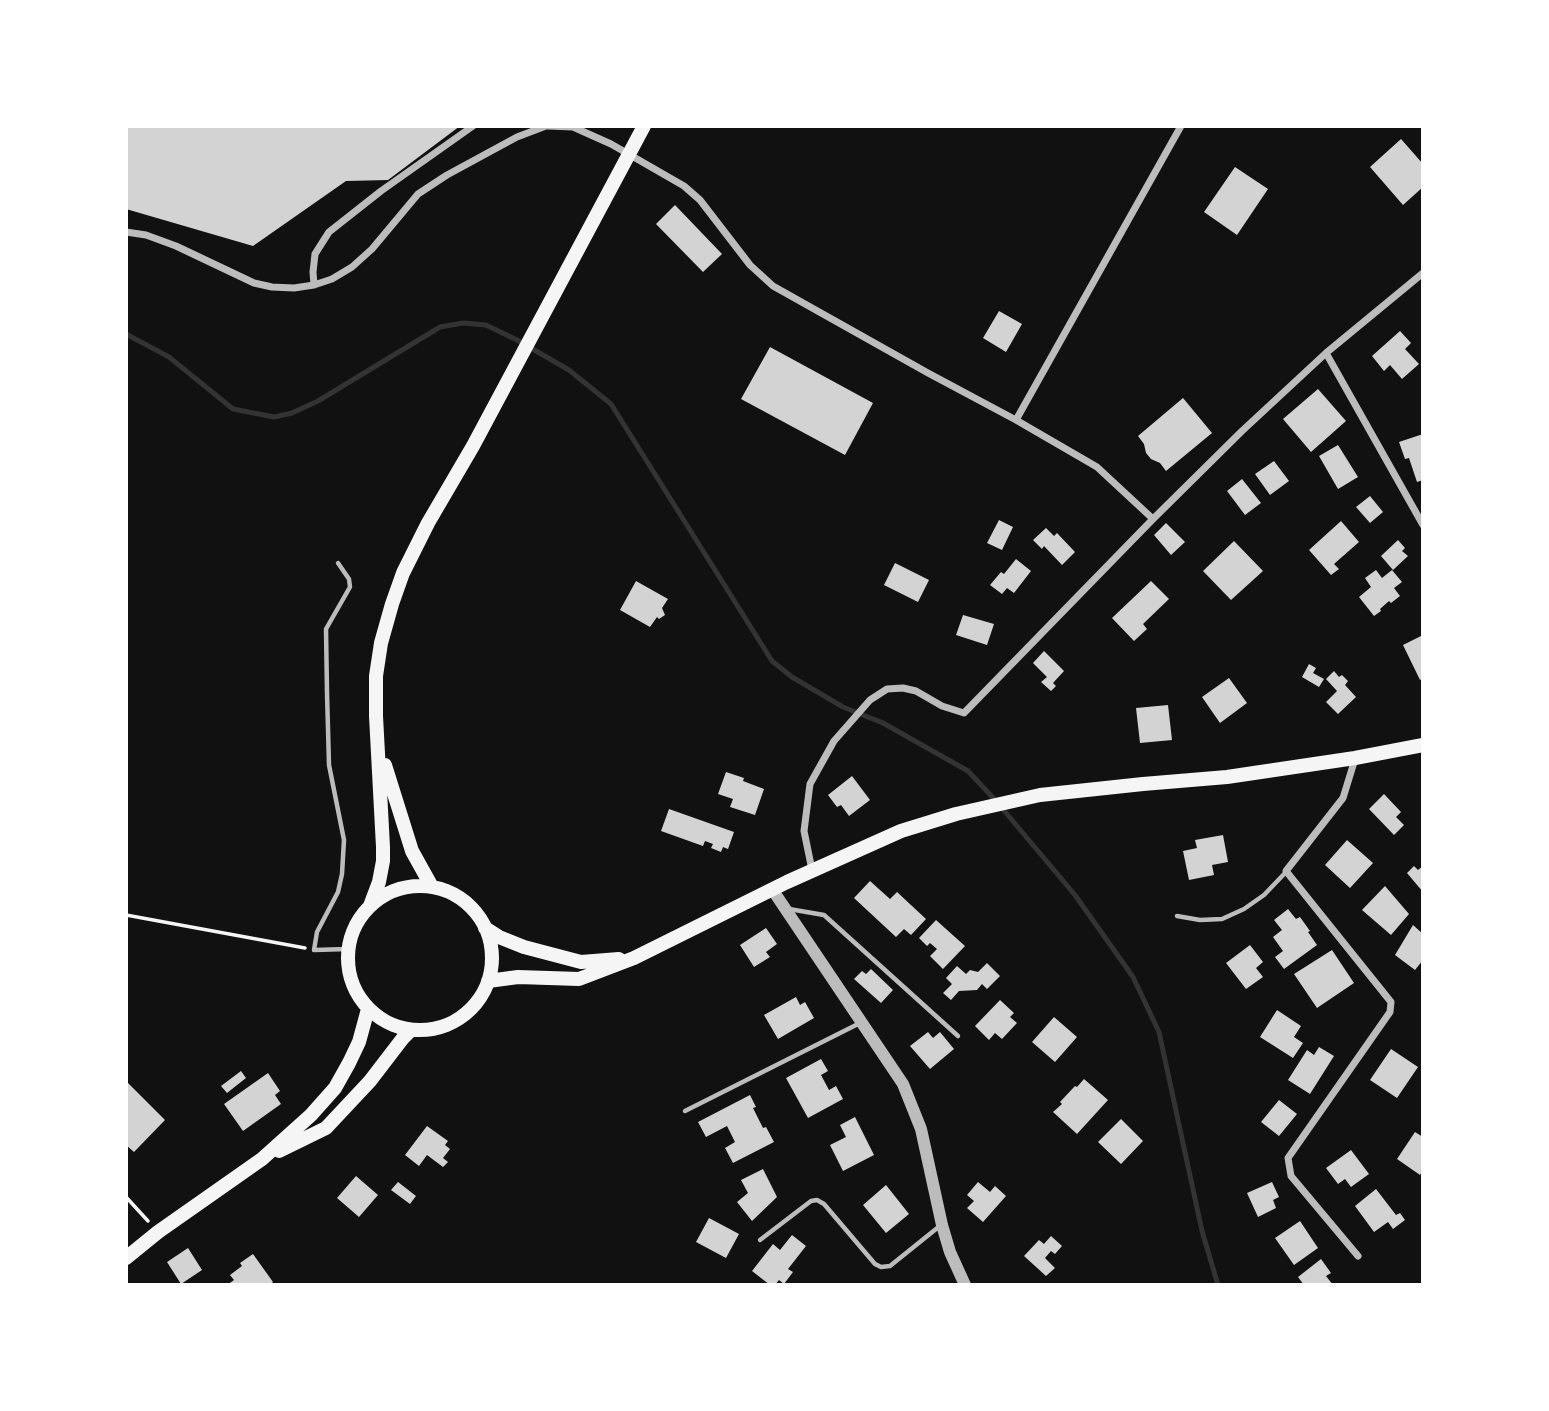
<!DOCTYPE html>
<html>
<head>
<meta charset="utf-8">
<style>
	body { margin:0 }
	#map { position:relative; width:1549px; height:1411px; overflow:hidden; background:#111; font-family:Montserrat,sans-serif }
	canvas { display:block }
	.frame { position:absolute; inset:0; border:128px solid #fff; pointer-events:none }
</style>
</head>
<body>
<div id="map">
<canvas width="1549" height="1411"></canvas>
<div class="frame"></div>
</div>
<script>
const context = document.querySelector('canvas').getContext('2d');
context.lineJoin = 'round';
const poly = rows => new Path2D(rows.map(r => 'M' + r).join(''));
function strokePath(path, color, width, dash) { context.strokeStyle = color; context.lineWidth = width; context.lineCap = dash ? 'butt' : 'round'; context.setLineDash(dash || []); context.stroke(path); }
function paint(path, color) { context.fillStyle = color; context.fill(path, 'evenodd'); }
strokePath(poly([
	[126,334,169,357,233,409,274,417,292,413,318,401,440,327,463,323,486,325,517,340,569,370,611,404,772,661,792,677,843,707,883,723,968,771,996,801,1075,895,1133,977,1159,1032,1202,1231,1218,1285]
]), '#333', 5);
paint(poly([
	[126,126,460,126,388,180,346,181,253,246,126,209],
	[1401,139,1423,164,1423,187,1403,205,1370,167],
	[1235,167,1268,189,1237,235,1204,212],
	[675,205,722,254,703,272,656,224],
	[999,311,1022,324,1006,352,983,338],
	[1400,331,1411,343,1405,349,1419,364,1402,379,1390,365,1384,371,1372,356],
	[770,347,873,403,845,455,741,399],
	[1318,389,1346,421,1311,452,1283,419],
	[1183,398,1212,433,1166,471,1160,463,1151,459,1146,453,1144,444,1138,436],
	[1423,434,1423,480,1417,482,1409,458,1405,459,1399,442],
	[1338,445,1358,477,1338,489,1319,456],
	[1274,461,1289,481,1270,495,1255,474],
	[1242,479,1261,503,1245,515,1227,491],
	[1370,496,1383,512,1370,523,1356,507],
	[999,520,1013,527,1002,550,987,543],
	[1341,521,1359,542,1334,564,1339,569,1331,575,1309,550],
	[1166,523,1185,542,1171,555,1154,535],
	[1046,528,1054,536,1057,533,1075,552,1062,565,1044,546,1042,549,1033,540],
	[1398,540,1405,548,1402,551,1408,556,1393,570,1381,556],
	[1234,541,1263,571,1231,600,1203,571],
	[1016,559,1031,571,1014,593,1007,588,1002,594,990,585,1001,572,1004,574],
	[895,563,929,580,918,602,884,585],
	[1376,570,1382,578,1392,570,1402,582,1394,588,1400,596,1391,603,1389,601,1380,609,1381,611,1374,616,1359,597,1371,587,1365,578],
	[636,581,668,599,662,608,665,615,659,619,657,617,650,627,620,610],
	[1151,581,1169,599,1143,624,1147,629,1134,641,1112,618],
	[963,615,994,624,987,645,956,635],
	[1423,635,1423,678,1420,680,1403,645],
	[1044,651,1064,671,1053,683,1056,686,1051,691,1041,682,1047,677,1033,663],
	[1309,664,1316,668,1313,673,1324,679,1319,687,1302,677],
	[1334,671,1339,677,1342,675,1348,681,1345,685,1356,697,1338,714,1326,702,1337,691,1326,679],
	[1229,678,1247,703,1220,723,1202,697],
	[1168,705,1172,740,1140,743,1136,708],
	[726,772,744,778,743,781,764,789,755,815,730,807,733,799,718,794],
	[852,776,870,800,849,816,841,805,837,807,828,795],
	[1384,794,1401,812,1396,817,1404,825,1394,835,1369,809],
	[669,809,734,832,728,849,723,847,721,852,711,848,713,844,705,841,703,846,661,831],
	[1223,835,1228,862,1212,865,1214,875,1189,880,1183,851,1197,848,1195,840],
	[1347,840,1373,863,1350,888,1325,865],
	[1414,866,1418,870,1423,866,1423,892,1407,873],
	[870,881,890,899,897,892,926,919,911,935,904,929,896,937,854,898],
	[1385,886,1409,914,1391,935,1362,910],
	[1288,909,1296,919,1300,917,1310,931,1308,932,1317,945,1284,969,1275,957,1283,951,1273,937,1282,930,1274,920],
	[936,920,965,946,943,969,930,956,937,949,930,943,927,946,919,938],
	[1413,925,1423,934,1423,960,1415,970,1395,955],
	[766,928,777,944,766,952,770,957,754,967,740,945],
	[1250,945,1263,962,1256,968,1263,977,1246,989,1226,963],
	[1332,950,1354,983,1317,1008,1294,974],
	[987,963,1000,976,987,989,982,984,977,990,959,991,951,1000,943,993,952,984,946,978,957,966,966,974,970,970,978,972],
	[871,969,893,990,881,1003,854,979,862,971,866,974],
	[796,997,800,1005,805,1002,814,1018,778,1039,764,1015],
	[1000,1000,1014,1013,1010,1017,1017,1023,1002,1039,995,1033,989,1040,975,1026],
	[1277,1010,1301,1026,1294,1037,1303,1043,1293,1058,1260,1037],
	[1054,1017,1077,1037,1055,1062,1032,1042],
	[928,1032,933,1038,940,1032,954,1049,930,1069,910,1046],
	[1319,1047,1334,1056,1310,1094,1288,1080,1307,1050,1314,1055],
	[1391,1049,1418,1067,1397,1098,1370,1080],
	[821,1059,828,1071,821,1075,829,1090,836,1086,843,1099,808,1118,786,1078],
	[241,1071,246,1078,227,1093,221,1086],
	[268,1073,280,1091,275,1095,281,1104,243,1131,224,1104],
	[1084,1079,1108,1100,1077,1134,1053,1112,1062,1104,1060,1102,1075,1086,1077,1087],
	[126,1081,165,1120,134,1152,126,1145],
	[750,1095,756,1107,753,1108,763,1128,766,1127,774,1142,733,1163,725,1148,735,1142,727,1126,706,1137,698,1122],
	[1279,1100,1297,1114,1279,1136,1261,1122],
	[855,1117,874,1155,843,1171,830,1145,846,1137,840,1125],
	[1121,1119,1143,1141,1121,1164,1098,1142],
	[427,1126,448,1141,445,1145,450,1149,443,1158,448,1162,443,1167,427,1155,419,1166,405,1155],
	[1415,1132,1423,1137,1423,1170,1420,1175,1397,1159],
	[1351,1150,1369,1174,1351,1187,1345,1179,1338,1184,1326,1168],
	[763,1169,777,1197,752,1221,737,1202,748,1193,741,1180],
	[356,1176,378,1195,359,1217,337,1198],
	[398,1182,416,1196,410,1204,391,1190],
	[978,1182,990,1192,995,1186,1006,1196,983,1222,967,1208,974,1201,967,1195],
	[1272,1182,1279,1197,1273,1200,1276,1208,1258,1217,1247,1193],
	[886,1185,909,1214,886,1233,863,1205],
	[1376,1189,1396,1215,1400,1213,1405,1220,1393,1229,1388,1222,1374,1232,1355,1206],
	[709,1218,739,1234,726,1258,696,1242],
	[1300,1221,1318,1248,1294,1265,1275,1238],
	[792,1235,806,1246,788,1269,793,1272,784,1284,779,1280,775,1285,770,1285,752,1271,773,1244,780,1250],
	[1051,1236,1062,1246,1055,1254,1051,1251,1045,1258,1055,1268,1046,1276,1024,1256,1039,1240,1044,1244],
	[188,1248,202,1270,181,1284,167,1262],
	[253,1254,273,1282,270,1285,227,1285,234,1280,230,1275,242,1266,240,1263],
	[1321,1259,1331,1273,1326,1276,1333,1285,1304,1285,1298,1277]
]), '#d3d3d3');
strokePath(poly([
	[126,915,305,948],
	[126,1197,148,1221]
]), '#f5f5f5', 3.5);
strokePath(poly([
	[338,563,349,579,350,587,326,629,327,693,329,765,344,840,342,874,338,892,317,932,314,950,348,949],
	[789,909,824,915,958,1036],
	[1177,916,1200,920,1222,919,1244,909,1264,895,1286,872],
	[685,1111,860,1023],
	[760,1240,811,1201,817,1200,824,1204,875,1264,881,1267,890,1266,941,1225]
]), '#bcbcbc', 4.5);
strokePath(poly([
	[547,126,573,127,611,144,684,186,700,200,750,265,773,286,928,373,1016,420,1097,467,1153,519],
	[126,232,146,235,176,246,254,283,272,287,294,288,314,285,332,279,352,267,372,249,418,194,447,175,517,137,546,126],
	[314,285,313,272,315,254,329,232,381,191,473,126],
	[1326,353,1423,525],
	[1016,420,1181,126],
	[1355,759,1343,798,1286,871,1391,1002,1390,1012,1288,1158,1291,1176,1358,1256],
	[812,870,804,831,810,784,834,741,870,700,887,689,903,688,916,691,942,706,964,713,1153,519,1242,431,1326,353,1423,273]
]), '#bcbcbc', 7);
strokePath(poly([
	[772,889,903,1084,921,1129,942,1225,950,1252,965,1285]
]), '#bcbcbc', 12);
strokePath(poly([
	[385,765,412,851,432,887],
	'348 958a72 72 0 1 1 144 0a72 72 0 1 1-144 0Z',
	[370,906,379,882,383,861,383,847,376,716,376,676,381,643,392,604,403,573,428,523,473,446,644,126],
	[485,928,499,937,524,947,581,962,619,959],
	[488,981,518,977,579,979,634,958,787,882,901,831,956,814,1040,795,1143,784,1227,777,1355,758,1423,745],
	[279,1151,326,1128,370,1081,403,1038,411,1030],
	[126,1258,158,1232,262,1159,311,1115,335,1088,349,1063,359,1042,368,1009]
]), '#f5f5f5', 14);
</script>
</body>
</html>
